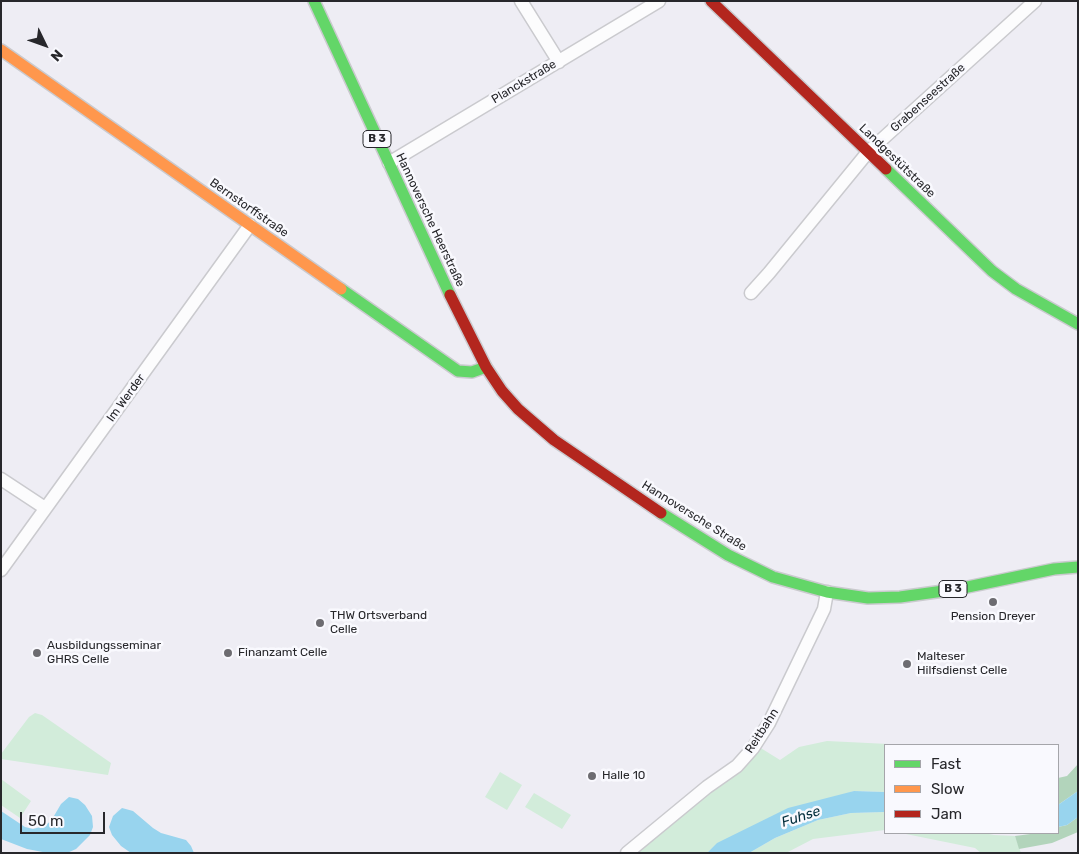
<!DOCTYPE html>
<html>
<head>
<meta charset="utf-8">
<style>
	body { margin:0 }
	#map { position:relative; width:1079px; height:854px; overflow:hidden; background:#eeedf4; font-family:Rubik,sans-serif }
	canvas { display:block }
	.frame { position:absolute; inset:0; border:2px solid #27272b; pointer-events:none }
	.legend { position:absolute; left:884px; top:744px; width:175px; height:90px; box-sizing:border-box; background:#f9f9fe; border:1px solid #a5a5aa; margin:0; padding:6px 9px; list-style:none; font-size:15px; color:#27272b }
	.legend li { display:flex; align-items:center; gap:10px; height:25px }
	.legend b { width:25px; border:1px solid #a5a5aa }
	.north { position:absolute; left:20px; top:20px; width:50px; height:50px; -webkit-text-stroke:4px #f9f9fe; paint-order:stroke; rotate:132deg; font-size:14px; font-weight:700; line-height:20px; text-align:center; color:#27272b }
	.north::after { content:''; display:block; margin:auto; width:18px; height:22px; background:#27272b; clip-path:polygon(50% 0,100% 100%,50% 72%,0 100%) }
	.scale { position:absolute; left:20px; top:812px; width:85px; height:22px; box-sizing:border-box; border:2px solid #27272b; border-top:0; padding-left:6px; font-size:15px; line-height:18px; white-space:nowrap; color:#27272b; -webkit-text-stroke:4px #f9f9fe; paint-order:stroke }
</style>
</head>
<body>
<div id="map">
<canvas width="1079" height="854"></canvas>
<div class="frame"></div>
<ul class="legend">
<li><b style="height:6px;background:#63d668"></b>Fast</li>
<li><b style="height:6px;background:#ff974d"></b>Slow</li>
<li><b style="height:6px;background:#b3261e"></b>Jam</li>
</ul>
<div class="north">N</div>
<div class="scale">50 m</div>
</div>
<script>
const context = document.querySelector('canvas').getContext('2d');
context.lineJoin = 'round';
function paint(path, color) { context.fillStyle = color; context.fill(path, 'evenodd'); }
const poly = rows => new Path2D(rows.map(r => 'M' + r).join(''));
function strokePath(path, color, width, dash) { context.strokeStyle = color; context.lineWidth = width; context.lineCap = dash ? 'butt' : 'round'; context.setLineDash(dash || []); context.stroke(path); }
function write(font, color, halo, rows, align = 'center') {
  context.font = font + ' Rubik,sans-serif'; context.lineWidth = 5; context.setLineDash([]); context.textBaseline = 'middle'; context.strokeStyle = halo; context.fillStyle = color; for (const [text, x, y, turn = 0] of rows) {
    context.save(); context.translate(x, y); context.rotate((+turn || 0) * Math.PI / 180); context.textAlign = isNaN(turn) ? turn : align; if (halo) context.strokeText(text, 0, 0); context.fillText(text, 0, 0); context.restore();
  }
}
paint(poly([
	[35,713,42,715,111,763,108,775,1,759,1,754,29,717],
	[827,741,909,745,885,745,885,792,854,791,718,843,707,853,626,853,707,787,751,742,780,760,799,747],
	[500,772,522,785,507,810,485,797],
	[1,779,31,801,20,818,1,805],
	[534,793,571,815,562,829,525,807],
	[885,812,885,830,813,839,786,853,749,853,775,838,818,820,851,813],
	[901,833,984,833,994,835,1015,836,1021,853,981,853,975,848]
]), '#d2ecda');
paint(poly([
	[1078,764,1078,791,1058,805,1058,778,1067,776],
	[1078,817,1078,832,1052,843,1019,849,1015,836,1038,833,1058,833,1058,827,1067,825]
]), '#b2d4bb');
paint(poly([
	[854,791,885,792,885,812,851,813,818,820,775,838,749,853,707,853,717,843,788,808],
	[1078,791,1078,817,1067,825,1058,827,1058,805],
	[69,797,78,799,85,805,92,816,93,827,90,835,76,849,67,853,48,853,27,849,1,839,1,811,25,827,33,829,44,826,51,821,61,804],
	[122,808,133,811,153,828,161,833,186,840,191,846,194,853,131,853,121,846,112,835,109,827,113,816]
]), '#98d4ee');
const street = poly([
	[521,1,559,62],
	[389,163,659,1],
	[751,293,769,273,868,152,1035,1],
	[1,479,45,508],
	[1,570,250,225],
	[627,853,707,787,737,766,753,748,769,723,824,609,827,592]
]);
const fast = poly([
	[314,1,450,295],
	[886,169,992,271,1016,289,1078,324],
	[341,289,458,371,472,372,486,367],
	[661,513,728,555,773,577,827,592,868,598,900,597,958,589,1054,569,1078,567]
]);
const slow = poly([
	[1,50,341,289]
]);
const jam = poly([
	[711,1,886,169],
	[450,295,486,367,502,391,518,409,554,440,661,513]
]);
strokePath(street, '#cacace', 15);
strokePath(fast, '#cacace', 14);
strokePath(slow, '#cacace', 14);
strokePath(jam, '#cacace', 14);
strokePath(street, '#fcfcfd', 12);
strokePath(fast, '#63d668', 11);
strokePath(slow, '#ff974d', 11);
strokePath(jam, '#b3261e', 11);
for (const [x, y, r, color] of [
	[993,602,5,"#6d6c71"],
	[320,623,5,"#6d6c71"],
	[37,653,5,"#6d6c71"],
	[228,653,5,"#6d6c71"],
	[907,664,5,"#6d6c71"],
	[592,776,5,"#6d6c71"]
]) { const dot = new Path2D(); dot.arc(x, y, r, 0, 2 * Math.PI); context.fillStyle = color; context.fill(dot); strokePath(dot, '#f9f9fe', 2); }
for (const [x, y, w] of [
	[377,139,28],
	[953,589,28]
]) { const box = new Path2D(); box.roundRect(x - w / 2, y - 8.5, w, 17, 4); context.fillStyle = '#f9f9fe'; context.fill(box); strokePath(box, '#27272b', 1); }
write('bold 11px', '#27272b', null, [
	["B 3",377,139],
	["B 3",953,589]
]);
write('12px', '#27272b', '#f9f9fe', [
	["Planckstraße",524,82,-31],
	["Grabenseestraße",928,98,-42],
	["Landgestütstraße",897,161,44],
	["Bernstorffstraße",249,208,35],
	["Hannoversche Heerstraße",430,220,65],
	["Im Werder",126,398,-54],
	["Hannoversche Straße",694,516,32],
	["Reitbahn",762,731,-57]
]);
write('12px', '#27272b', '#f9f9fe', [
	["THW Ortsverband",330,616],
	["Celle",330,630],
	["Pension Dreyer",993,617,"center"],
	["Ausbildungsseminar",47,646],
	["GHRS Celle",47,660],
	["Finanzamt Celle",238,653],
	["Malteser",917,657],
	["Hilfsdienst Celle",917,671],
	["Halle 10",602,776]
], 'left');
write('italic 14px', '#032e3c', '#f9f9fe', [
	["Fuhse",801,817,-18]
]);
</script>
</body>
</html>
